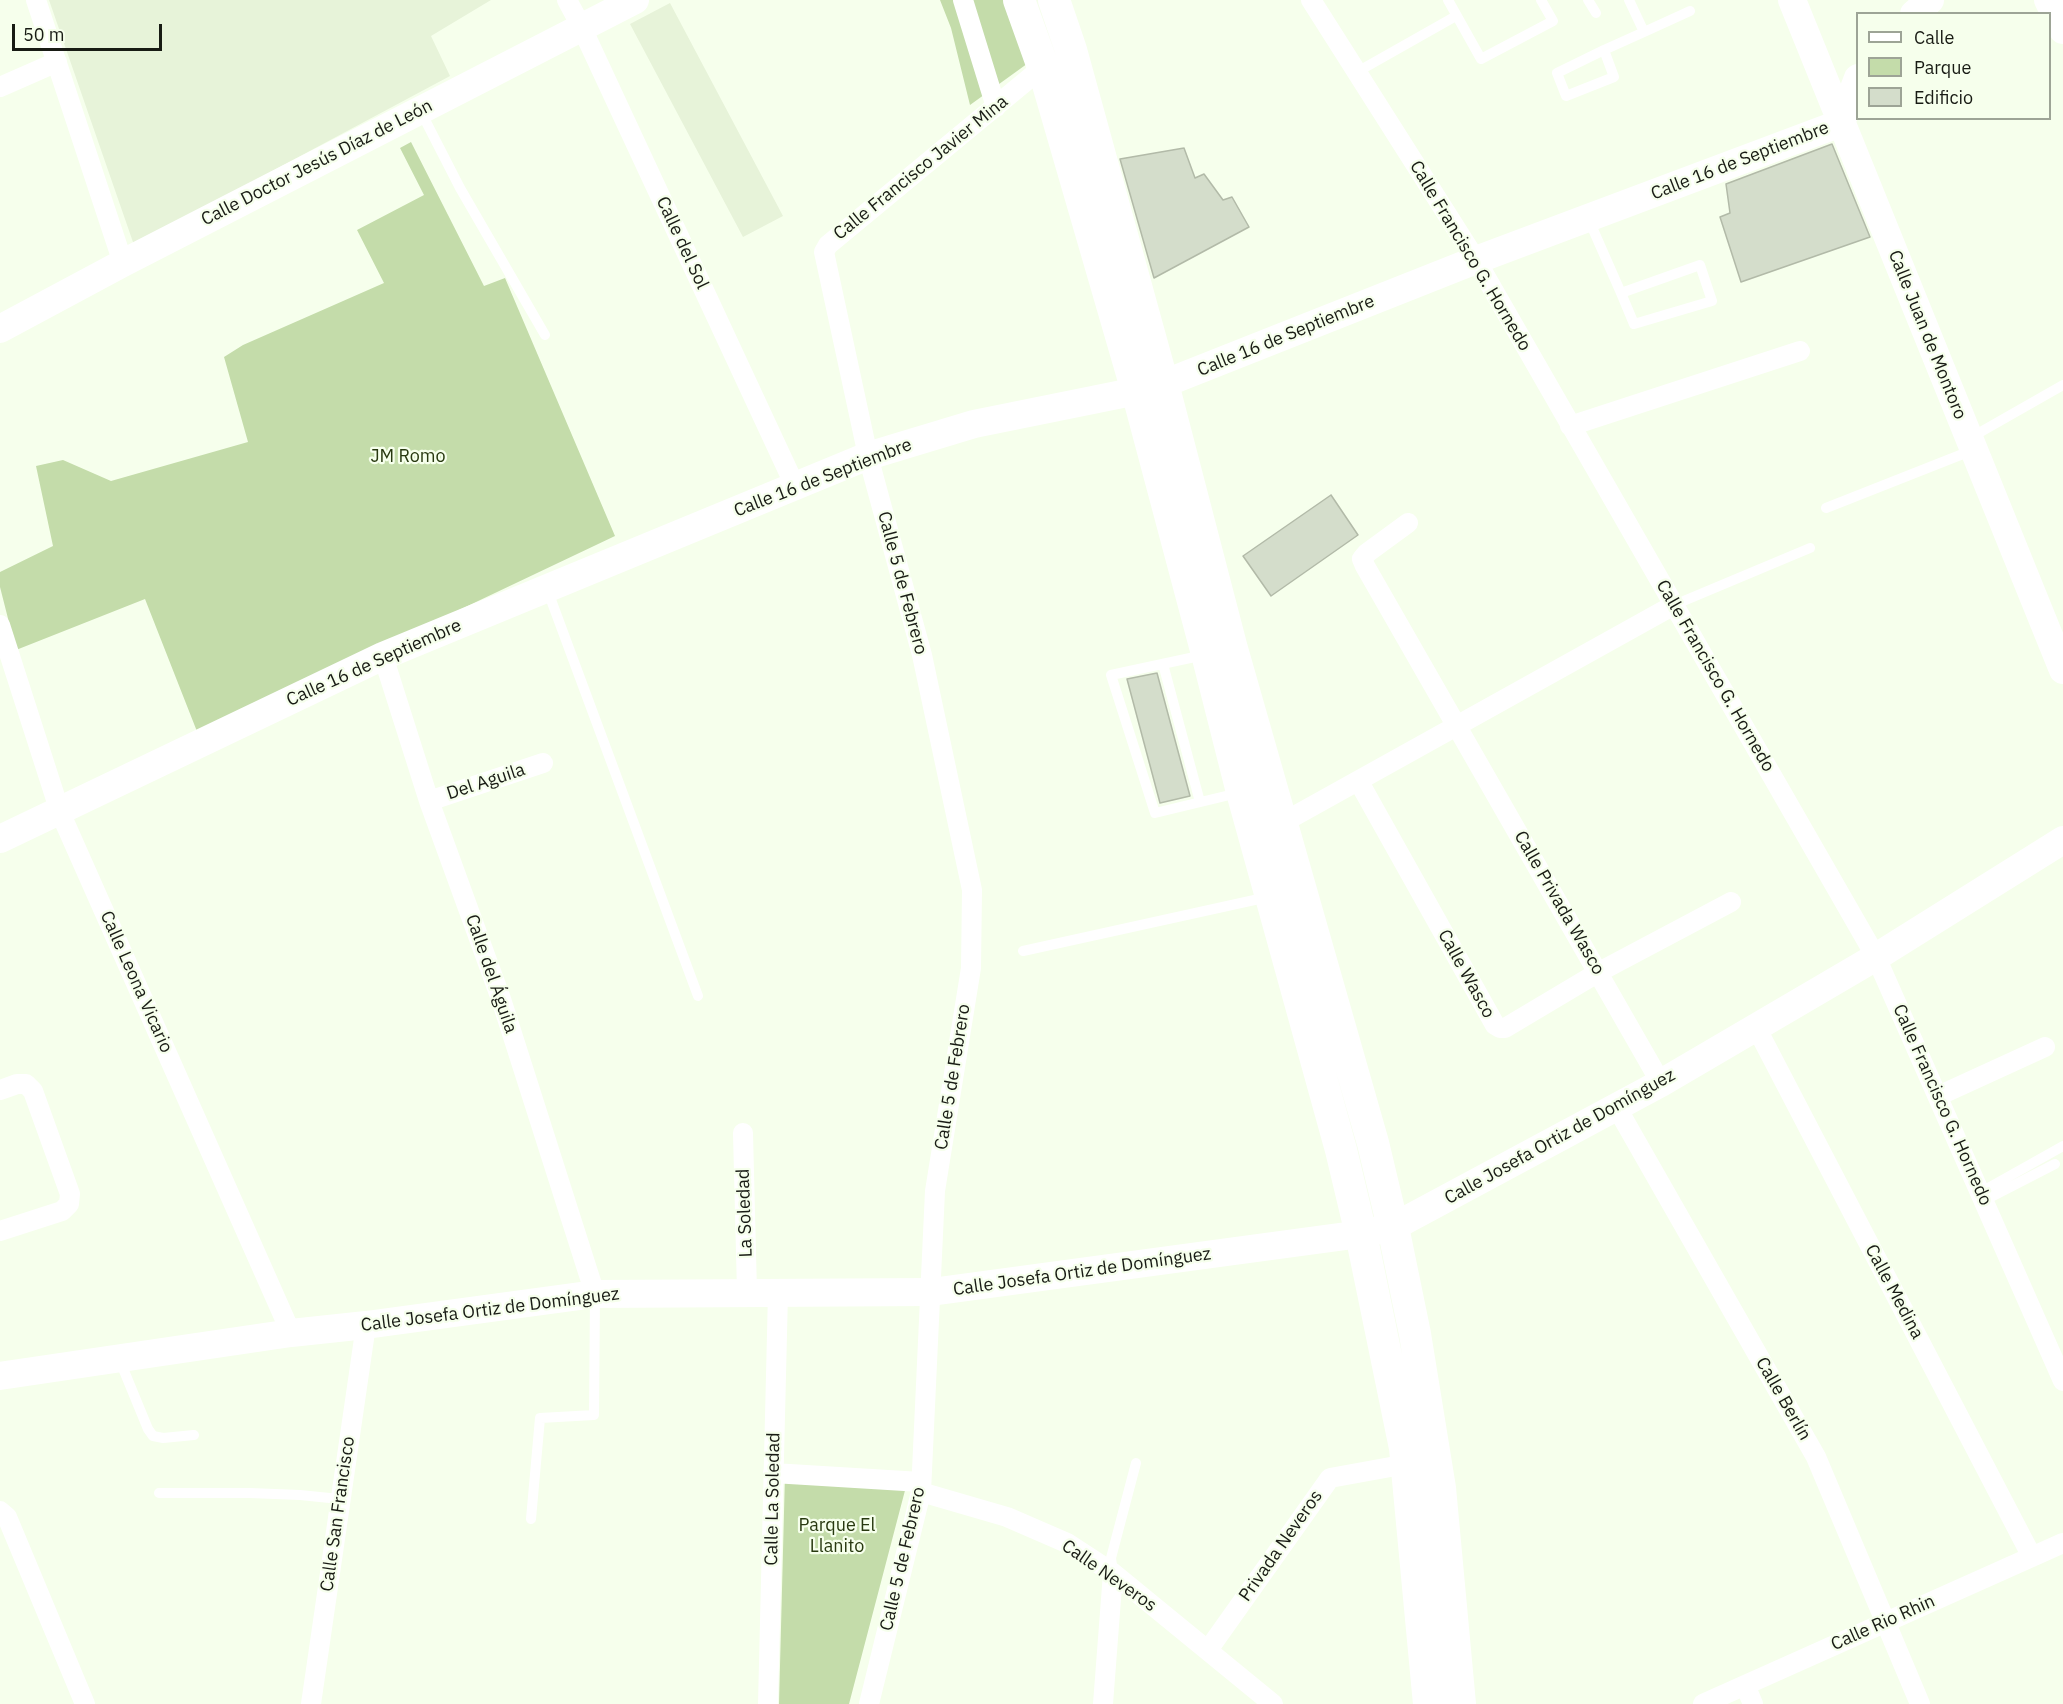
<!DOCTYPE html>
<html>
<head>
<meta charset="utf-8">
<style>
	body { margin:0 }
	#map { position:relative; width:2063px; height:1704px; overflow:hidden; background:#f6ffec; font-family:"IBM Plex Sans",sans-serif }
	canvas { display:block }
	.legend { position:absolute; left:1856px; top:12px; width:195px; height:108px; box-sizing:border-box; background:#f6ffec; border:2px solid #9da496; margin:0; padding:8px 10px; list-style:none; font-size:18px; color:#181b14 }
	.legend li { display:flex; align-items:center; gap:12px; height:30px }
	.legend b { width:30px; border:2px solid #9da496 }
	.scale { position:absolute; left:12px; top:24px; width:150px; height:27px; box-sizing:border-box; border:3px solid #181b14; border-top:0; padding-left:8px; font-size:18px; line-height:21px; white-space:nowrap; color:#181b14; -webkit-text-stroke:4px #f6ffec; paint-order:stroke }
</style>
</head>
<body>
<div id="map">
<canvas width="2063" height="1704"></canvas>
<ul class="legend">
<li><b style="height:8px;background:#fff"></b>Calle</li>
<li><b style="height:16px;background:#c4dcaa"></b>Parque</li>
<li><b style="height:16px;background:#d4ddcb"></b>Edificio</li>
</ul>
<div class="scale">50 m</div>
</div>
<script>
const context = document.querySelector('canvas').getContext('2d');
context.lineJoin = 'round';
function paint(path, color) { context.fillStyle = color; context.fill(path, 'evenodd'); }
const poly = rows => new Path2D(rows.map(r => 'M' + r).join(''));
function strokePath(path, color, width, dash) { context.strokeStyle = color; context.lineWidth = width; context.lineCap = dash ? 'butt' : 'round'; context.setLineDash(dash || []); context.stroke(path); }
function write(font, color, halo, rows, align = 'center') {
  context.font = font + ' "IBM Plex Sans",sans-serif'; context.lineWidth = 4.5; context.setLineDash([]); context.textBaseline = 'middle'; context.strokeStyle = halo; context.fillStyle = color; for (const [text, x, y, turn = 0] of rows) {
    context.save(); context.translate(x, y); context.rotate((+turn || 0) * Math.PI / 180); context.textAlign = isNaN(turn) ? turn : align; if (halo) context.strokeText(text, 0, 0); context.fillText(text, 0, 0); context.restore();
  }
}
paint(poly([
	[49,0,491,0,431,36,450,76,134,245],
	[670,3,783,216,743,237,630,24]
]), '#e7f3d9');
paint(poly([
	[940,0,1009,0,1031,61,970,105,951,28],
	[411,142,484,286,505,278,615,536,198,734,145,599,16,650,0,587,0,572,53,546,36,466,63,460,111,481,248,442,224,357,243,345,384,283,357,230,424,195,400,148],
	[785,1474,908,1479,849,1704,779,1704]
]), '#c4dcaa');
const building = poly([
	[1832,144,1870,237,1741,282,1720,217,1730,213,1726,184,1832,144],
	[1184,148,1195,178,1204,174,1223,200,1232,197,1249,227,1154,278,1120,159,1184,148],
	[1331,495,1358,535,1271,596,1243,556,1331,495],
	[1157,673,1190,796,1160,803,1127,679,1157,673]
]);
paint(building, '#d4ddcb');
strokePath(building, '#b2baa8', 1.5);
strokePath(poly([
	[1448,0,1481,59,1553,21,1541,0],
	[1588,0,1596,13],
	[1629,0,1644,32],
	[1604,50,1614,77,1566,96,1557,73,1604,50,1644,32,1690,11],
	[1357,72,1456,16],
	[421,112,460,188,545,335],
	[1588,218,1621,293,1634,324,1712,301,1700,265,1621,293],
	[1970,438,2063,385],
	[1826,508,1973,450],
	[547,589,698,996],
	[1674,605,1810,548],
	[1204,655,1111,675,1155,813,1238,793],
	[1163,664,1200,802],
	[1023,951,1268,897],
	[1981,1192,2063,1146],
	[1985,1200,2055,1164],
	[120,1361,148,1429,153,1436,163,1438,194,1435],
	[159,1493,250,1493,300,1495,340,1499],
	[531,1519,540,1418,594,1415,595,1294],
	[1113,1573,1111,1558,1136,1463]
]), '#fff', 10);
strokePath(poly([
	[36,0,123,263],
	[567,0,581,26,796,488],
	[963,0,996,107],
	[1311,0,1476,260,1876,957,2063,1381],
	[0,87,57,62],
	[1570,426,1800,351],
	[1408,523,1367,553,1362,559,1365,566,1661,1083],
	[0,625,60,812,291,1333],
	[383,656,429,801,501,999,595,1294],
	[1359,782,1495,1025,1500,1028,1505,1028,1599,972,1731,902],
	[429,801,543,763],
	[1282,823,1674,605],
	[1756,1027,2032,1557],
	[0,1090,17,1084,26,1084,33,1091,70,1194,69,1204,62,1211,0,1231],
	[1938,1096,2045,1047],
	[1617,1108,1816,1457,1920,1704],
	[743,1133,747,1292],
	[773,1473,921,1482],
	[921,1492,1007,1517,1067,1543,1113,1573,1273,1704],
	[0,1511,7,1517,85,1704],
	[1208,1650,1330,1478,1407,1464],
	[1745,1685,1753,1704],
	[311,1704,366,1325],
	[768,1704,778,1293],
	[869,1704,921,1492,935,1191,971,968,972,890,922,655,868,456,824,252,828,245,1043,67],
	[1103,1704,1113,1573],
	[1703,1704,2063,1543]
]), '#fff', 20);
strokePath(poly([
	[1792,0,2063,670],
	[2048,0,2063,30],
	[1914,14,1930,0],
	[0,329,123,263,635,0],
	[0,839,383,656,868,456,974,424,1137,391,1163,384,1476,260,1841,123,1858,78],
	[0,1376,291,1333,366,1325,595,1294,931,1292,1361,1234,1393,1227,1661,1083,1876,957,2063,840]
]), '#fff', 28);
strokePath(poly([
	[1019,0,1043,67,1137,391,1207,654,1242,792,1341,1150,1361,1234,1405,1448,1429,1704],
	[1054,0,1071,50,1163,384,1232,649,1373,1143,1393,1227,1415,1334,1440,1488,1460,1704]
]), '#fff', 32);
write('18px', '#181b14', '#f6ffec', [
	["Calle 16 de Septiembre",1740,161,-21],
	["Calle Doctor Jesús Díaz de León",317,163,-27],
	["Calle Francisco Javier Mina",921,168,-39],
	["Calle del Sol",682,243,65],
	["Calle Francisco G. Hornedo",1470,256,59],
	["Calle Juan de Montoro",1927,335,68],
	["Calle 16 de Septiembre",1286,336,-22],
	["Calle 16 de Septiembre",823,478,-21],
	["Calle 5 de Febrero",902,583,75],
	["Calle 16 de Septiembre",374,663,-24],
	["Calle Francisco G. Hornedo",1715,676,60],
	["Del Aguila",486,782,-18],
	["Calle Privada Wasco",1559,903,60],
	["Calle del Águila",491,974,71],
	["Calle Wasco",1466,974,61],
	["Calle Leona Vicario",136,982,66],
	["Calle 5 de Febrero",953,1077,-81],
	["Calle Francisco G. Hornedo",1942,1105,66],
	["Calle Josefa Ortiz de Domínguez",1560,1137,-29],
	["La Soledad",745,1213,-92],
	["Calle Josefa Ortiz de Domínguez",1082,1272,-8],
	["Calle Medina",1894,1292,62],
	["Calle Josefa Ortiz de Domínguez",490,1310,-7],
	["Calle Berlín",1783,1399,60],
	["Calle La Soledad",773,1499,-89],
	["Calle San Francisco",338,1514,-82],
	["Privada Neveros",1281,1546,-55],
	["Calle 5 de Febrero",903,1559,-77],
	["Calle Neveros",1109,1576,35],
	["Calle Rio Rhin",1883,1623,-24]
]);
write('18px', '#283910', '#f6ffec', [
	["JM Romo",408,457],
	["Parque El",837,1526],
	["Llanito",837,1547]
]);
</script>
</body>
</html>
